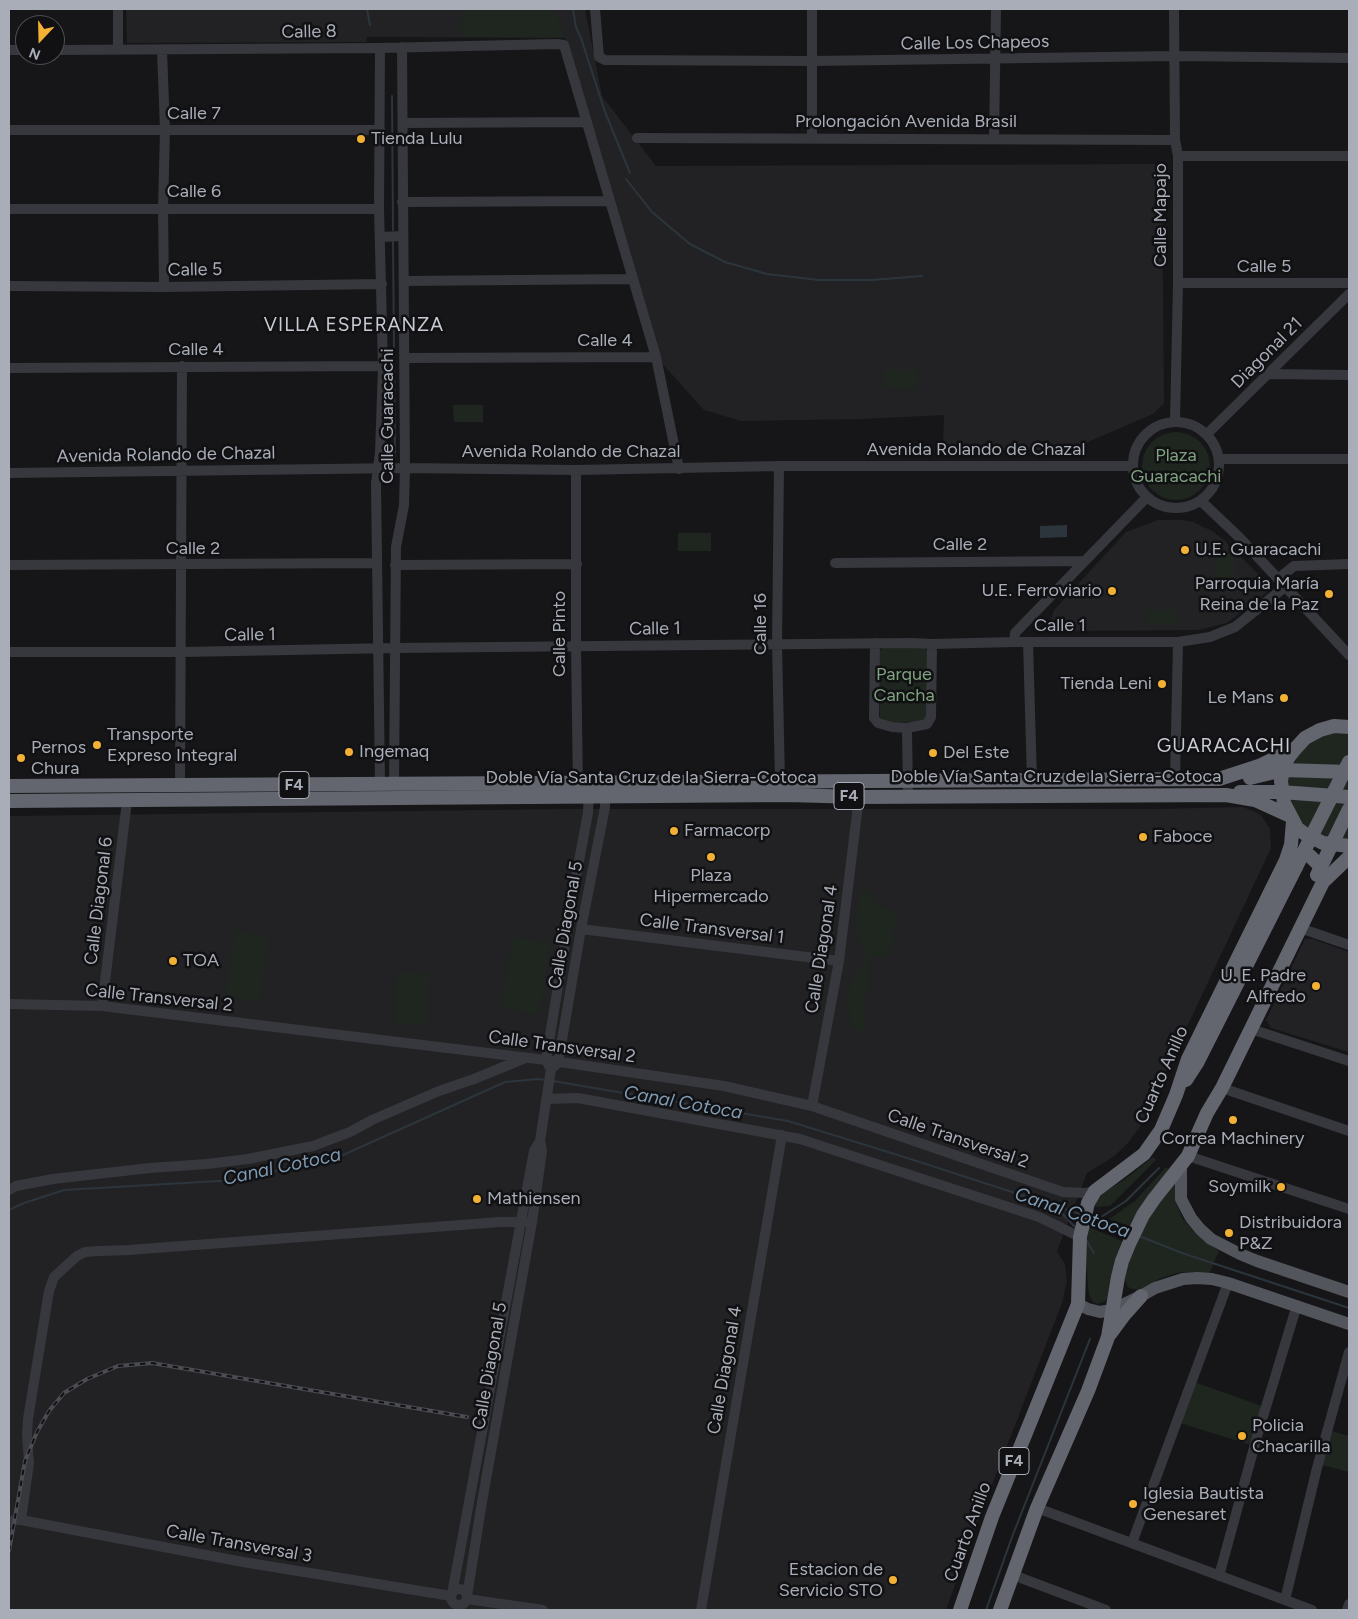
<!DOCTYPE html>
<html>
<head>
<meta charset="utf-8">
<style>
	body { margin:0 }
	#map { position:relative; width:1358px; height:1619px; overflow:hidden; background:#161618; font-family:Figtree,sans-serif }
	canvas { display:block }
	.frame { position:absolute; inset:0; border:10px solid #a8adb8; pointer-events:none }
	.north { position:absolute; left:15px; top:15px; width:50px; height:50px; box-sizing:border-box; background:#111113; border:1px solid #4d4f55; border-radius:50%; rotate:201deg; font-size:14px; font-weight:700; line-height:20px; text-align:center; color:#a8adb8 }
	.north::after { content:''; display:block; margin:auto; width:18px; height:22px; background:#f2b134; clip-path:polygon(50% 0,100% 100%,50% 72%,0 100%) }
</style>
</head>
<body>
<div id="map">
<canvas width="1358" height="1619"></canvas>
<div class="frame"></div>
<div class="north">N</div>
</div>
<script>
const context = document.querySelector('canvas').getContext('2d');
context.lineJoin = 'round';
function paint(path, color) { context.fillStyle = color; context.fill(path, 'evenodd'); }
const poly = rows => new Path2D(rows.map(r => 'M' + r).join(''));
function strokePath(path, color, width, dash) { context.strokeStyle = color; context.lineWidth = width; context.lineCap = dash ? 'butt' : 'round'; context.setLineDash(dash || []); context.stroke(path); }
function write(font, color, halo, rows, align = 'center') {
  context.font = font + ' Figtree,sans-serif'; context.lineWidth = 5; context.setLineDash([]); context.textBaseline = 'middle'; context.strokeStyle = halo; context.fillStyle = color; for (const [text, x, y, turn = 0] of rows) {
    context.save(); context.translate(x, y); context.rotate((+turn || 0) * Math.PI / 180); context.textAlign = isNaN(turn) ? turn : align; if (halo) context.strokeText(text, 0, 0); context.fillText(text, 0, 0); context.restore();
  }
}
paint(poly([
	[126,9,585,9,602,96,656,166,1162,164,1164,403,1153,414,1088,442,1080,450,943,450,944,415,861,419,741,421,704,410,659,360,565,38,388,37,367,37,366,42,127,43],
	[1158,520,1181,520,1193,522,1214,532,1224,540,1270,586,1271,589,1227,623,1198,630,1065,631,1056,628,1051,619,1054,610,1126,532],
	[1242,807,1254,811,1261,815,1270,829,1271,848,1141,1125,1128,1143,1113,1157,1087,1173,1057,1251,1065,1264,1067,1281,1062,1303,977,1524,946,1610,9,1610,9,816,570,809,1158,809],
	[1305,939,1313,939,1349,952,1349,1052,1271,1028,1266,1020]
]), '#222225');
paint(poly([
	[462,9,554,9,565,37,461,37],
	[884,370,917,370,917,388,884,388],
	[453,405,483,405,483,422,454,422],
	'1142 466a34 34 0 1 1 68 0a34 34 0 1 1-68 0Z',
	[678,533,711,533,711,551,678,551],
	[1216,555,1234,555,1234,587,1216,587],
	[1149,609,1177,610,1177,625,1149,625],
	[884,647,924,647,928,652,928,717,921,722,885,722,880,718,878,656,879,652],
	[1337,732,1349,733,1349,767,1292,765,1295,759,1305,745,1320,736],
	[1289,774,1349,777,1349,792,1288,787],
	[1289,796,1349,801,1349,840,1324,838,1308,830,1292,810],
	[864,890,873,896,874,902,892,912,896,917,897,920,892,935,895,944,885,956,882,957,875,954,871,957,867,969,869,982,864,999,866,1025,863,1029,859,1031,853,1028,850,1021,848,999,850,984,854,976,865,961,867,951,857,934,856,921,860,892],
	[235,931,269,937,259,1002,225,997],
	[513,936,551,943,539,1015,501,1008],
	[398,972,429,974,426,1025,395,1024],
	[1153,1157,1156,1160,1110,1206,1094,1207,1098,1199,1106,1191,1124,1180],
	[1166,1167,1169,1170,1132,1227,1109,1219,1135,1201],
	[1175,1181,1175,1200,1182,1218,1194,1232,1219,1251,1209,1274,1181,1272,1161,1278,1141,1289,1132,1289,1128,1287,1124,1278,1135,1243,1145,1224],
	[1089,1227,1124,1242,1109,1296,1106,1301,1097,1304,1093,1302,1089,1295,1085,1252],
	[1194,1382,1262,1406,1251,1445,1180,1423],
	[1331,1431,1349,1436,1349,1472,1322,1465]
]), '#1e261f');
paint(poly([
	[1067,525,1067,537,1040,538,1040,526]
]), '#2c353c');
strokePath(poly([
	[367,9,370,25],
	[573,9,576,27,581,38,605,112,630,173],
	[392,96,393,230],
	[626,179,652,212,690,244,725,262,767,274,819,280,872,280,922,276],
	[393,242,395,457],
	[553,1081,788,1121,901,1156,1080,1214],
	[1056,1207,1075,1227],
	[9,1210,24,1203,64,1190,236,1180,343,1155,505,1082,538,1079,546,1080],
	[1090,1217,1130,1232],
	[1098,1219,1126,1201,1159,1168],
	[1139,1236,1182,1253,1349,1308],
	[1086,1240,1094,1253],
	[986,1610,1012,1537,1090,1339]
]), '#2c353c', 2);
strokePath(poly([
	[118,9,118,49],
	[595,9,599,57,605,60,812,61,1175,56,1349,58],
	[812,9,812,138],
	[1174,9,1175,140,1178,156,1178,283,1175,421],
	[9,50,25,50],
	[55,50,380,48,557,44,564,45,656,357,679,469],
	[162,50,165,130,163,208,164,287],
	[403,123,587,122],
	[9,130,380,130],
	[637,138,1175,140],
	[994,139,996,9],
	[1178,156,1349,156],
	[402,202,610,201],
	[9,209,379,209],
	[381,237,403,236],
	[404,281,632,279],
	[1178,283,1349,283],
	[9,286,164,287,382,284],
	[404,358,656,357],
	[9,368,383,366],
	[1268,374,1349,375],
	'1133 465a43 43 0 1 1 86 0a43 43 0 1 1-86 0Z',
	[1207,434,1349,294],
	[1220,459,1349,459],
	[779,466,777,644,780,782],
	[576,470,576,647,578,789],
	[9,473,405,468,576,470,779,466,1133,466],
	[1201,501,1240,538,1349,655],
	[835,563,1085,561],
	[9,565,377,563],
	[395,565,577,564],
	[1278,579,1294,566,1349,564],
	[1014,642,1015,633,1147,497],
	[1028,642,1032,780],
	[875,643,874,718,878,723,892,727,907,728,927,724,931,717,932,644],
	[9,652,182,652,395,648,912,643,932,644,1014,642,1178,642,1210,637,1235,627,1286,586],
	[907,728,908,796],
	[1175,779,1178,642],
	[380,784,376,483,380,453,383,366,379,209,380,48],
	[394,784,396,547,404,505,405,468,402,47],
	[180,786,182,366],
	[1300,928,1349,945],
	[581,929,839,961],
	[9,1004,102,1006,546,1060,724,1086,812,1106,1063,1192,1086,1193,1095,1191],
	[102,1006,127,801],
	[1251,1029,1349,1061],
	[549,1066,546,1060,575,882,588,813,589,790],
	[1222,1088,1349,1131],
	[546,1099,578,1098,800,1139,1039,1217,1080,1237],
	[812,1106,839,961,859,797],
	[1188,1156,1349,1209],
	[9,1190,16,1186,53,1179,150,1168,207,1164,248,1159,313,1146,350,1132,372,1120,439,1091,474,1079,523,1059],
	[1037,1508,1312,1610],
	[21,1520,29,1463,27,1434,28,1419,49,1291,54,1277,77,1256,85,1252,98,1251,129,1250,500,1222,532,1222],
	[9,1523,14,1520,21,1520,243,1562,451,1596],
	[1132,1543,1228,1283],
	[1013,1575,1106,1610],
	[1219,1576,1258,1433,1297,1305],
	'451 1597a8 8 0 1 1 16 0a8 8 0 1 1-16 0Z',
	[452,1594,534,1151,540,1141,551,1069,558,1063,581,929,605,807,605,789],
	[467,1596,482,1502,532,1222,542,1151,540,1141],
	[467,1599,543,1610],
	[1285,1600,1317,1468,1349,1352],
	[701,1610,782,1135],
	[1347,1610,1349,1604]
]), '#37383d', 10);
strokePath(poly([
	[1181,1166,1181,1199,1191,1218,1200,1229,1211,1239,1240,1254,1257,1261,1349,1292],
	[1078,1304,1088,1309,1100,1312,1112,1310,1141,1296,1155,1288,1183,1279,1197,1278,1212,1279,1228,1283,1349,1324]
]), '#53555c', 12);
strokePath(poly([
	[1349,727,1334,726,1320,730,1305,738,1296,748,1288,758,1283,770,1281,781,1284,803,1297,828,1305,834,1323,843,1349,846],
	[1250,778,1283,770,1349,772],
	[9,786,1219,779,1259,766,1296,748],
	[1240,792,1281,792,1349,797],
	[9,801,788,795,859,797,1226,795,1255,800,1290,816],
	[1293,856,1304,854,1310,856,1319,865,1322,877],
	[1186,1080,1197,1063,1296,867],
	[1110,1334,1124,1315,1141,1296],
	[960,1610,992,1517,1078,1304,1080,1237,1088,1203,1095,1191,1144,1154,1161,1130,1176,1095,1188,1059,1286,860,1291,845,1293,821],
	[1000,1610,1037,1508,1088,1391,1108,1337,1118,1277,1122,1261,1129,1244,1143,1215,1154,1199,1188,1156,1207,1113,1222,1088,1323,882,1349,857]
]), '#63666e', 14);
const rail = poly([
	[9,1551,25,1461,37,1432,49,1411,64,1393,87,1379,118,1366,152,1363,467,1417]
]);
strokePath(rail, '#4a4c52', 4);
strokePath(rail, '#111113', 2, [5.5]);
strokePath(poly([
	[1296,867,1349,762],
	[1317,875,1349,809]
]), '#63666e', 14);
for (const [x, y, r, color] of [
	[361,139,5,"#f2b134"],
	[1185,550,5,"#f2b134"],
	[1112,591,5,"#f2b134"],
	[1329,594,5,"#f2b134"],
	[1162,684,5,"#f2b134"],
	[1284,698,5,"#f2b134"],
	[97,745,5,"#f2b134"],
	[349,752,5,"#f2b134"],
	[933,753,5,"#f2b134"],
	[21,758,5,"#f2b134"],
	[674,831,5,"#f2b134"],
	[1143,837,5,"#f2b134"],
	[711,857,5,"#f2b134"],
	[173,961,5,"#f2b134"],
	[1316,986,5,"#f2b134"],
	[1233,1120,5,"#f2b134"],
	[1281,1187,5,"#f2b134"],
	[477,1199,5,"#f2b134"],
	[1229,1233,5,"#f2b134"],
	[1242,1436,5,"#f2b134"],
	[1133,1504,5,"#f2b134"],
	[893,1580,5,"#f2b134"]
]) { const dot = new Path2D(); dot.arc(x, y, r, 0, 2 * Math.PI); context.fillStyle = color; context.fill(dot); strokePath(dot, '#111113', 2); }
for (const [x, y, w] of [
	[294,785,30],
	[849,796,30],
	[1014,1461,30]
]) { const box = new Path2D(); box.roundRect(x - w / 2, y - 13.5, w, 27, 4); context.fillStyle = '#111113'; context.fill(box); strokePath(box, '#a8adb8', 1); }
write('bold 16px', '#a8adb8', null, [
	["F4",294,785],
	["F4",849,796],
	["F4",1014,1461]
]);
write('18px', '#a8adb8', '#111113', [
	["Calle 8",309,32,-1],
	["Calle Los Chapeos",975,43,-1],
	["Calle 7",194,114],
	["Prolongación Avenida Brasil",906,122],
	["Calle 6",194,192],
	["Calle Mapajo",1161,215,-90],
	["Calle 5",1264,267],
	["Calle 5",195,270,-1],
	["Calle 4",605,341],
	["Calle 4",196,350],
	["Diagonal 21",1267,353,-45],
	["Calle Guaracachi",388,416,-90],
	["Avenida Rolando de Chazal",976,450],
	["Avenida Rolando de Chazal",571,452],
	["Avenida Rolando de Chazal",166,455,-1],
	["Calle 2",960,545],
	["Calle 2",193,549],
	["Calle 16",761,624,-90],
	["Calle 1",1060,626],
	["Calle 1",655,629,-1],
	["Calle Pinto",560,634,-90],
	["Calle 1",250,635,-1],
	["Doble Vía Santa Cruz de la Sierra-Cotoca",1056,777],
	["Doble Vía Santa Cruz de la Sierra-Cotoca",651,778],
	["Calle Diagonal 6",99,901,-83],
	["Calle Diagonal 5",566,925,-80],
	["Calle Transversal 1",712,929,7],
	["Calle Diagonal 4",822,949,-81],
	["Calle Transversal 2",159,998,6],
	["Calle Transversal 2",562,1047,8],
	["Cuarto Anillo",1162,1075,-66],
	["Calle Transversal 2",958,1139,19],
	["Calle Diagonal 5",490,1366,-80],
	["Calle Diagonal 4",725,1370,-80],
	["Cuarto Anillo",968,1532,-70],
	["Calle Transversal 3",239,1544,10]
]);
write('18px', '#a8adb8', '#111113', [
	["Tienda Lulu",371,139],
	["U.E. Guaracachi",1195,550],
	["Parroquia María",1319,584,"right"],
	["Reina de la Paz",1319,605,"right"],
	["U.E. Ferroviario",1102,591,"right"],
	["Tienda Leni",1152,684,"right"],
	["Le Mans",1274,698,"right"],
	["Transporte",107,735],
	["Expreso Integral",107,756],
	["Pernos",31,748],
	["Chura",31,769],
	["Ingemaq",359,752],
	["Del Este",943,753],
	["Farmacorp",684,831],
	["Faboce",1153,837],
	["Plaza",711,876,"center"],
	["Hipermercado",711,897,"center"],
	["TOA",183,961],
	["U. E. Padre",1306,976,"right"],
	["Alfredo",1306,997,"right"],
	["Correa Machinery",1233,1139,"center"],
	["Soymilk",1271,1187,"right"],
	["Mathiensen",487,1199],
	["Distribuidora",1239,1223],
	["P&Z",1239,1244],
	["Policia",1252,1426],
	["Chacarilla",1252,1447],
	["Iglesia Bautista",1143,1494],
	["Genesaret",1143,1515],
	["Estacion de",883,1570,"right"],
	["Servicio STO",883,1591,"right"]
], 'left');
write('18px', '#7fa381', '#111113', [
	["Plaza",1176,456],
	["Guaracachi",1176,477],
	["Parque",904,675],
	["Cancha",904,696]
]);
context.letterSpacing = '1px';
write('19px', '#c9ccd4', '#111113', [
	["VILLA ESPERANZA",354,325],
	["GUARACACHI",1224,746]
]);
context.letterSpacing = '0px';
write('italic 19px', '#7f9bb3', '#111113', [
	["Canal Cotoca",683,1103,10],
	["Canal Cotoca",282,1167,-12],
	["Canal Cotoca",1072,1213,19]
]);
</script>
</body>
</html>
